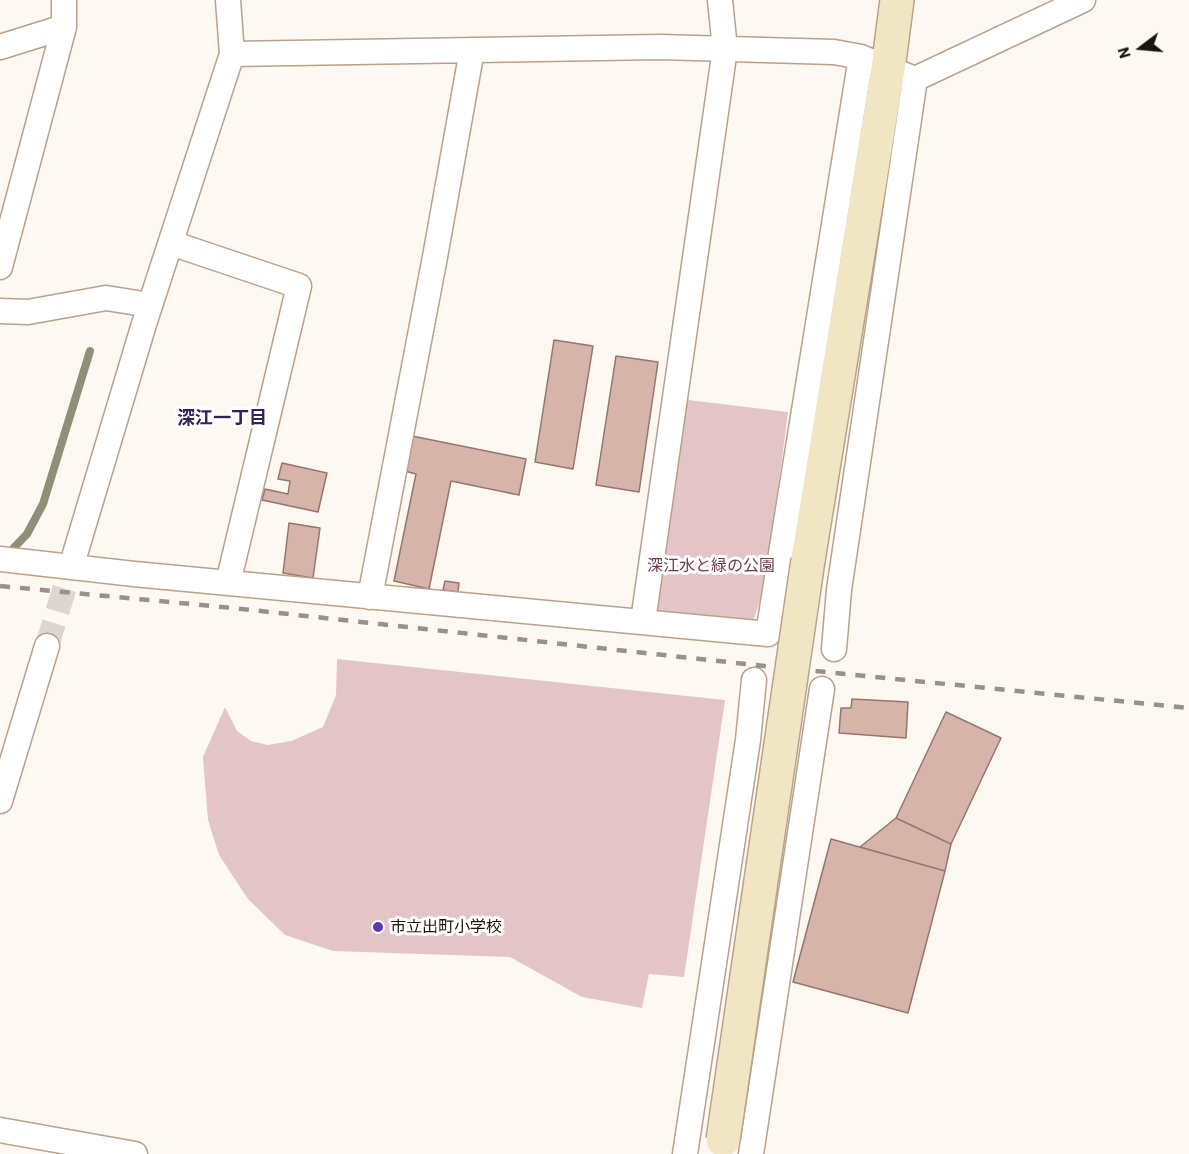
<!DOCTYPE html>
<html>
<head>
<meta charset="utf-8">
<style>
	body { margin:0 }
	#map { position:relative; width:1189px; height:1154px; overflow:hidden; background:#fef8f3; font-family:Barlow,sans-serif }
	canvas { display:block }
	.north { position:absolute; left:1111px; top:18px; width:60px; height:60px; -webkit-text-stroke:4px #fff; paint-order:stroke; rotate:254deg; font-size:16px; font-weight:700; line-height:24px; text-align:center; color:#1d150c }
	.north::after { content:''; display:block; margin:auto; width:21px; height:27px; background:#1d150c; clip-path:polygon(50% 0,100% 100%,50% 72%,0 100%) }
</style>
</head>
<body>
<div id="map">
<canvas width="1189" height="1154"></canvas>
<div class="north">N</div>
</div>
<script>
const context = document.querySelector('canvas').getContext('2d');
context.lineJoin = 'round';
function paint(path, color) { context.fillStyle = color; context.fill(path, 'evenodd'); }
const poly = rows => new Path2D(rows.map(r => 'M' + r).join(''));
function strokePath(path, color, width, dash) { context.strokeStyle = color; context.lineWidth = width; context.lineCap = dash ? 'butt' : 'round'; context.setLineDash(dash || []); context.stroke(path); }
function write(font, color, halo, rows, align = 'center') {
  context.font = font + ' Barlow,"Noto Sans JP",sans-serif'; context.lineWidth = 6; context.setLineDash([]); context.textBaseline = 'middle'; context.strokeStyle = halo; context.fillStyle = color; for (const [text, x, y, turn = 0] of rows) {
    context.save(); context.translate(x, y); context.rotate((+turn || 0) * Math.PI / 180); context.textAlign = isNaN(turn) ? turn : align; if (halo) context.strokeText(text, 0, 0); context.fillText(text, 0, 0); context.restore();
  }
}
paint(poly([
	[680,399,788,412,766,582,751,628,650,617],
	[337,659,725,700,684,977,649,974,642,1008,582,997,510,957,333,951,285,935,248,899,219,855,208,820,203,757,225,707,237,731,251,741,268,745,291,741,323,727,336,695]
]), '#e3c5c8');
strokePath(poly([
	[6,556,27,534,43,504,90,351]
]), '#8d9077', 8);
const building = poly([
	[554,340,593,346,573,469,535,462,554,340],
	[616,356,658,362,639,492,596,485,616,356],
	[412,436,526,459,519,495,451,481,429,589,394,581,416,474,405,471,412,436],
	[282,463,327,473,318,512,262,500,265,489,288,494,290,481,278,479,282,463],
	[289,523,320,528,313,578,283,573,289,523],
	[445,581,459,583,458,592,443,590,445,581],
	[852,699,908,702,906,738,839,733,841,708,851,708,852,699],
	[946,712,1001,738,951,844,896,818,946,712],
	[896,818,951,844,945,871,860,847,896,818],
	[831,839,945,871,908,1013,793,982,831,839]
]);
paint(building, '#d6b4a9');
strokePath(building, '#96766c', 1.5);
strokePath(poly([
	[47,646,75,554]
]), '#dcd6d0', 24, [24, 12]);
const street = poly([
	[0,47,64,27],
	[232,54,660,47,834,52,861,57,915,79,1083,0],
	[171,243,299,286,228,583],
	[0,267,64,27,64,0],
	[0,311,28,312,106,298,150,305],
	[75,554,144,324,232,54,228,0],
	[0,559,134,574,768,634,861,57],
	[370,597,435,257,472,50],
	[643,621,725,49,720,0],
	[834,649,839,590,915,79],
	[0,801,47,646],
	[0,1130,135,1154],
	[685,1154,748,740,754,680],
	[751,1154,822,689]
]);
const secondary = poly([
	[808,560,888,69,897,0]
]);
strokePath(street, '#baa18b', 27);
strokePath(secondary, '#baa18b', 36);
strokePath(street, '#fff', 24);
strokePath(secondary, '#f0e6c4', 33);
strokePath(poly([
	[0,586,233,608,764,666,1189,708]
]), '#98918a', 4.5, [10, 10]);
const secondaryBridge = poly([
	[723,1140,808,560]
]);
strokePath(secondaryBridge, '#baa18b', 36, []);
strokePath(secondaryBridge, '#f0e6c4', 33);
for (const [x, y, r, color] of [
	[378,927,6,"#5c39b1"]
]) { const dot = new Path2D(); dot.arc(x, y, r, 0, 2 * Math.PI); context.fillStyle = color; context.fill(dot); strokePath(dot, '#fff', 2); }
write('16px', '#703b43', '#fff', [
	["深江水と緑の公園",711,566]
]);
write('16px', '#1d150c', '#fff', [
	["市立出町小学校",390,927]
], 'left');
write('bold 18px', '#30215b', '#fff', [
	["深江一丁目",222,418]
]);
</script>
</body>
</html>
